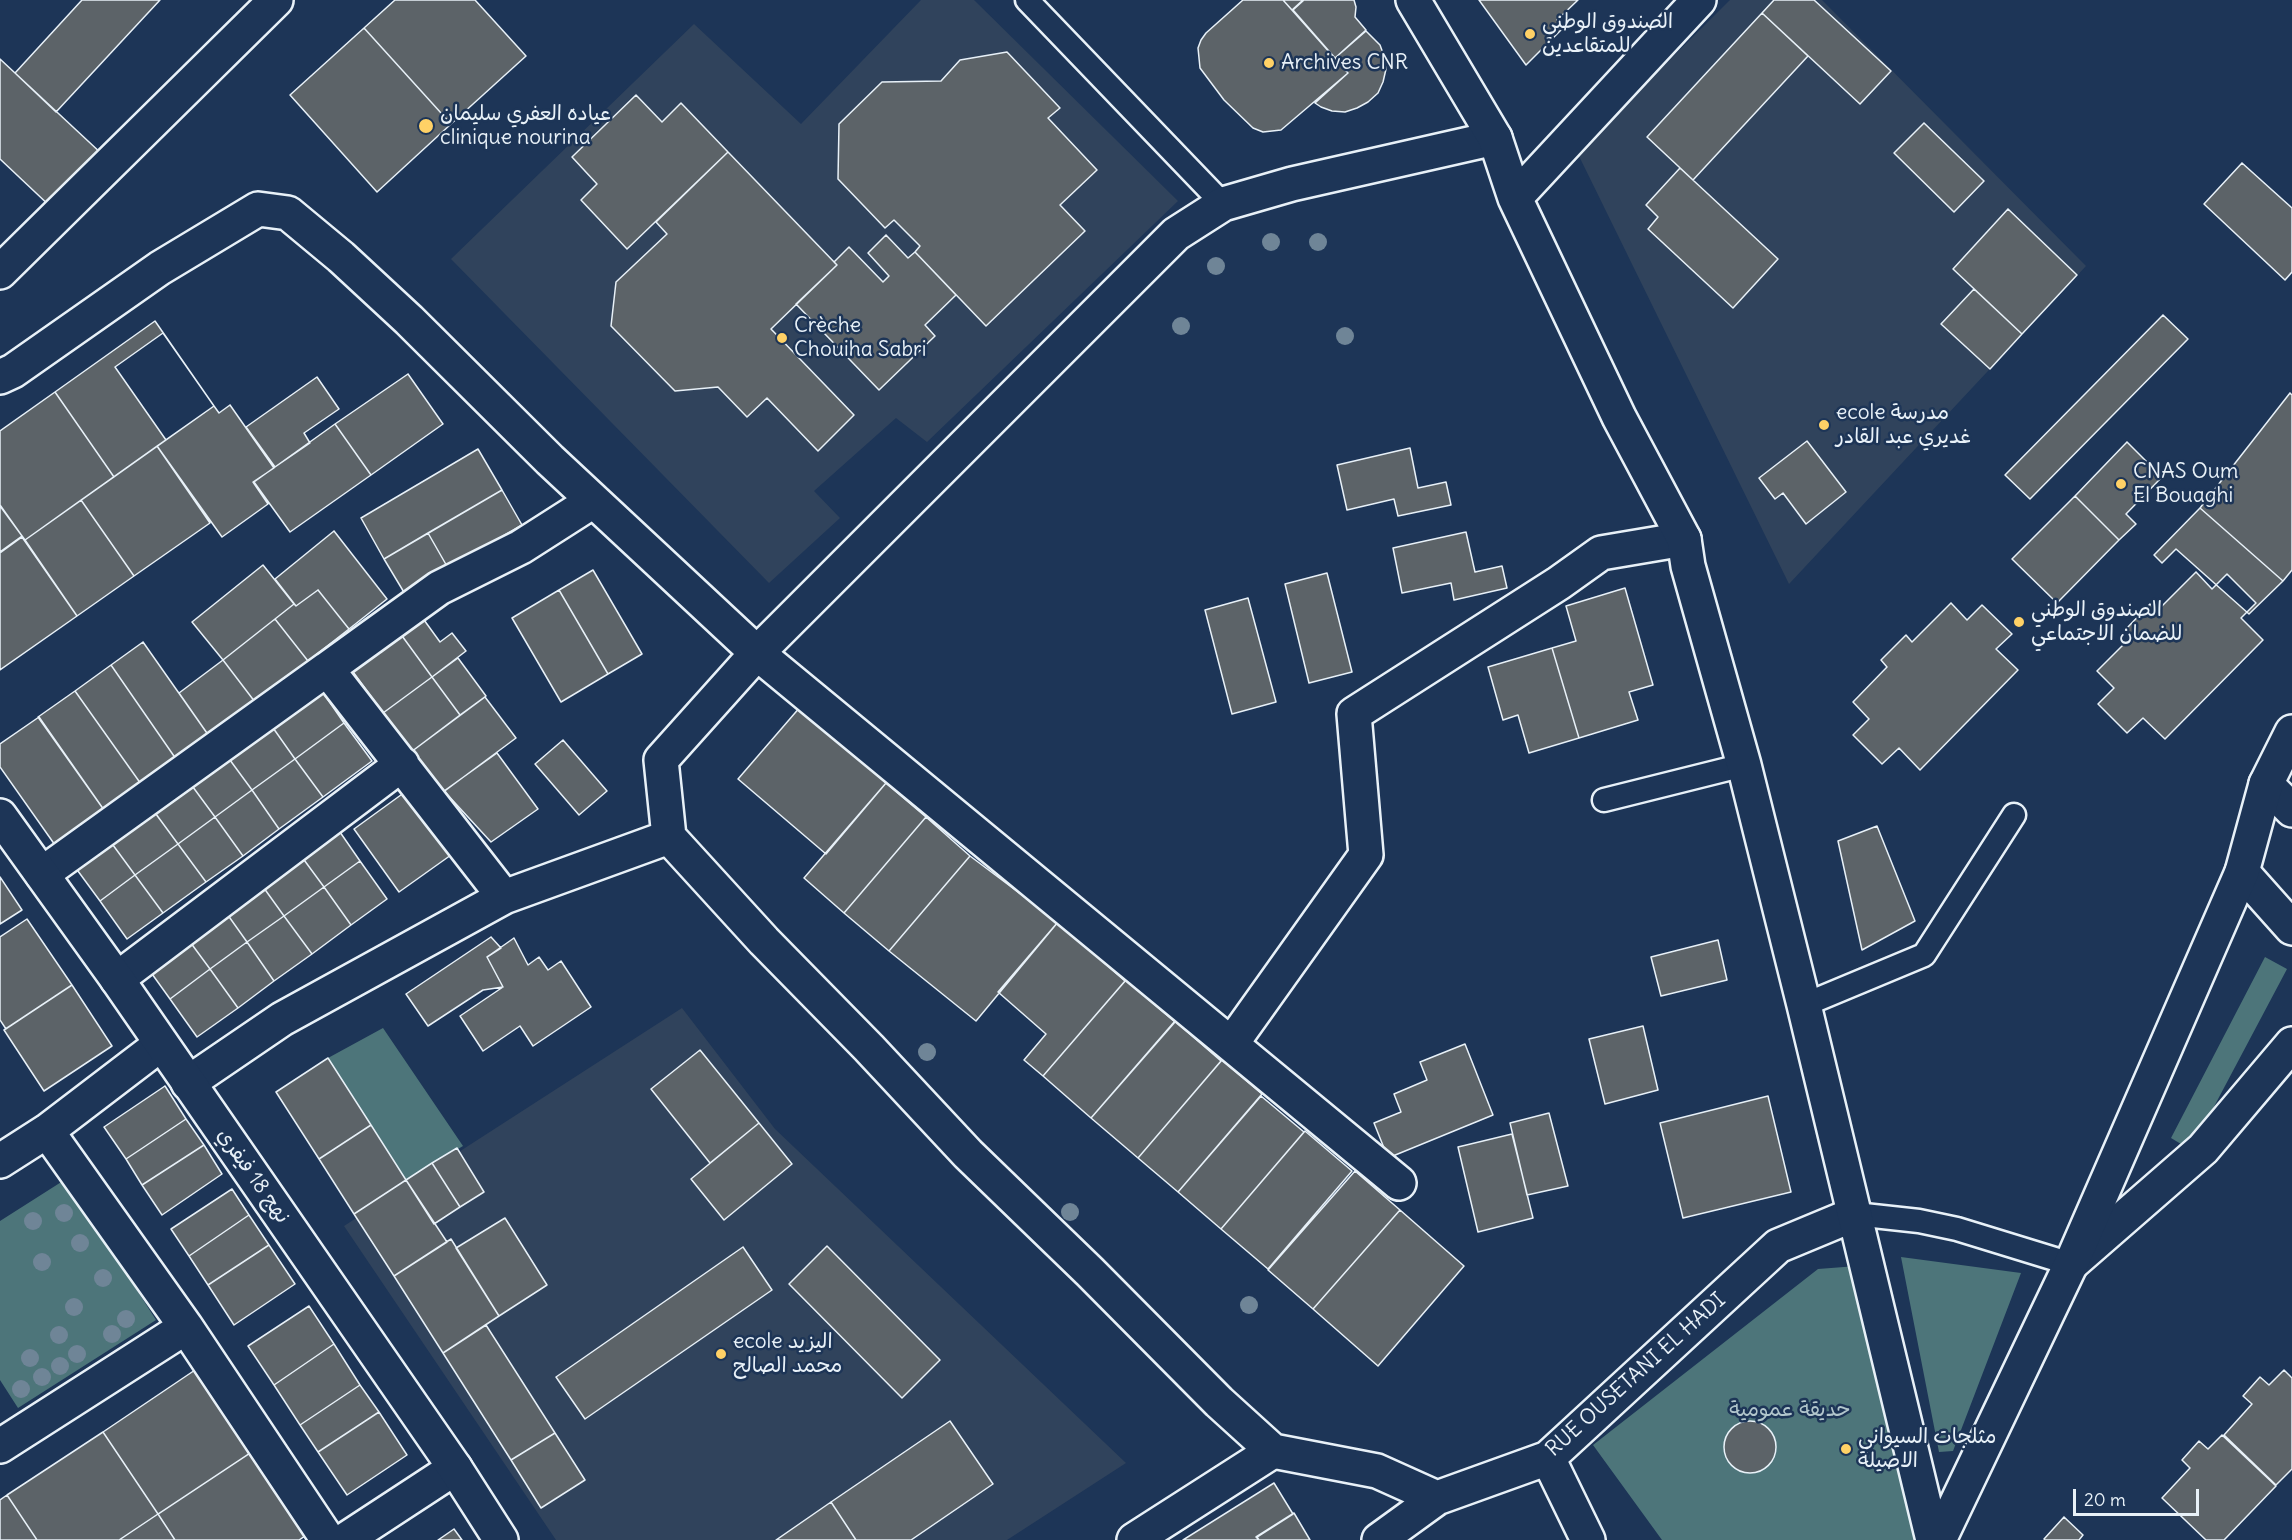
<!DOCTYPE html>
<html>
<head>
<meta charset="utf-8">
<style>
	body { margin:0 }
	#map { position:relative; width:2292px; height:1540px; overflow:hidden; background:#1d3557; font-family:Delius,sans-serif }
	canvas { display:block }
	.scale { position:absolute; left:2073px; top:1489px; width:126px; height:27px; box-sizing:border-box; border:3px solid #e8f1f8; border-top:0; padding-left:8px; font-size:18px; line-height:21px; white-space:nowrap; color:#e8f1f8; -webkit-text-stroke:4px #1d3557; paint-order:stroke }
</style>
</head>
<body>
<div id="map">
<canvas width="2292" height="1540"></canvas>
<div class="scale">20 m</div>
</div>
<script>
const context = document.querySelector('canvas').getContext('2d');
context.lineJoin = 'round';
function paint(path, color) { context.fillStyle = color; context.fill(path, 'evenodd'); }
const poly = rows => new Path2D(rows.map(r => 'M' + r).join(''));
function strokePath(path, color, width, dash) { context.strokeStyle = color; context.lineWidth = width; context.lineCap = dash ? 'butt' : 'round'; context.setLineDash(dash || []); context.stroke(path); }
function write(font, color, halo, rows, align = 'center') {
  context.font = font + ' Delius,"Playpen Sans Arabic",sans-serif'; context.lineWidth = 5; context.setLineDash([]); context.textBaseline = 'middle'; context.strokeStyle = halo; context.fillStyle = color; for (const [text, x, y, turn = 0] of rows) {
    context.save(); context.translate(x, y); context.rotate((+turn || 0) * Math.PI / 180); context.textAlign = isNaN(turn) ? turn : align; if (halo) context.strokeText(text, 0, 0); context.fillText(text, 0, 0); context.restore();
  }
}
paint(poly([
	[921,0,974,0,1178,201,927,442,896,418,814,491,840,518,769,583,451,259,694,24,801,124],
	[1730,0,1822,0,2086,266,1789,584,1577,152],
	[682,1008,775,1129,1126,1463,1007,1540,556,1540,344,1226]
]), '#30435c');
paint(poly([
	[2265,957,2287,969,2191,1150,2171,1138],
	[383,1028,463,1146,406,1180,328,1058],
	[66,1179,156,1320,18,1408,0,1380,0,1221],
	[1901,1257,2021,1273,1953,1451,1939,1452],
	[1857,1266,1921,1540,1662,1540,1593,1445,1818,1269]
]), '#4d757a');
const building = poly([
	[82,0,160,0,56,112,15,73,82,0],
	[395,0,475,0,526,56,451,124,364,28,395,0],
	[1243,0,1283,0,1348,73,1281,130,1263,132,1253,128,1224,100,1200,68,1198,48,1201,40,1206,33,1243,0],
	[1283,0,1303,0,1292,10,1283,0],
	[1304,0,1354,0,1356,7,1355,17,1366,30,1335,58,1293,10,1304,0],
	[1479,0,1578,0,1557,20,1564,27,1526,65,1479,0],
	[1774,0,1814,0,1891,71,1860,104,1762,13,1774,0],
	[1762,13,1808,56,1693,180,1647,137,1762,13],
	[364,28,451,124,377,192,290,95,364,28],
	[1366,31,1380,45,1384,56,1386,69,1383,82,1378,93,1368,102,1357,108,1345,112,1332,111,1321,107,1315,103,1348,73,1335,58,1366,31],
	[1007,52,1060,108,1048,118,1097,170,1060,205,1085,231,986,326,915,252,920,246,894,220,885,228,838,179,839,124,882,82,941,81,960,60,1007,52],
	[0,59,103,155,53,209,0,159,0,59],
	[636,95,662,122,681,103,728,152,627,249,581,200,597,184,572,157,636,95],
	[1924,123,1984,181,1954,212,1894,153,1924,123],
	[728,152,837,265,771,329,854,415,818,451,767,398,747,417,718,387,675,391,611,326,616,282,667,234,656,222,728,152],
	[2242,163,2292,208,2292,272,2285,280,2204,204,2242,163],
	[1680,168,1778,259,1733,308,1648,229,1658,217,1646,205,1680,168],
	[2008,209,2077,275,2022,334,1953,269,2008,209],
	[886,235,908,258,915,252,956,295,925,325,935,336,879,390,796,304,837,265,834,262,849,247,883,282,889,276,868,253,886,235],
	[1974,289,2022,334,1990,369,1941,324,1974,289],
	[2163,315,2188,339,2030,499,2005,475,2163,315],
	[155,321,214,406,114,477,55,392,155,321],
	[163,333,214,406,166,440,115,367,163,333],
	[408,374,443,424,371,475,335,424,408,374],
	[317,377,339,409,304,433,310,443,275,467,246,427,317,377],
	[55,392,114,477,25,540,0,506,0,431,55,392],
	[2290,393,2292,395,2292,570,2283,581,2200,508,2290,393],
	[230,405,274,468,253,482,268,504,222,537,157,446,214,406,219,413,230,405],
	[335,424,371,475,290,532,254,482,335,424],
	[1807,441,1846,492,1806,524,1783,493,1775,499,1759,478,1807,441],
	[2127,442,2162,477,2126,514,2136,524,2119,540,2075,496,2127,442],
	[157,446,210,523,134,576,81,500,157,446],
	[1410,448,1418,488,1446,482,1451,505,1398,516,1394,499,1347,510,1337,465,1410,448],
	[478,449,502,490,384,559,361,518,478,449],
	[502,490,522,525,448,568,428,533,502,490],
	[2075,496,2119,540,2057,603,2012,559,2075,496],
	[81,500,134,576,77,616,25,540,81,500],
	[0,505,22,536,0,552,0,505],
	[2200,508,2283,581,2249,614,2176,549,2162,563,2154,555,2200,508],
	[334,531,387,599,349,629,318,590,296,606,275,579,334,531],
	[1466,532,1475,572,1502,566,1507,588,1454,600,1451,583,1402,593,1393,548,1466,532],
	[428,533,448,568,405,594,384,559,428,533],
	[22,537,77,616,0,670,0,553,22,537],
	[263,565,294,604,223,660,192,622,263,565],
	[593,570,642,654,608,674,559,590,593,570],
	[2196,572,2212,589,2227,574,2256,603,2241,618,2263,640,2165,739,2143,718,2127,733,2098,704,2114,688,2097,671,2132,636,2126,629,2150,604,2157,611,2196,572],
	[1327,573,1352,672,1309,683,1285,584,1327,573],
	[1625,588,1653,685,1629,692,1638,720,1579,738,1552,648,1576,641,1566,606,1625,588],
	[318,590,349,629,308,661,275,619,294,604,296,606,318,590],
	[559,590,608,674,561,702,512,618,559,590],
	[1248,598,1276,702,1232,714,1205,610,1248,598],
	[1951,603,1967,620,1982,605,2012,634,1996,649,2018,670,1920,770,1899,748,1882,764,1853,735,1869,719,1853,702,1887,667,1881,660,1906,635,1912,642,1951,603],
	[419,613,440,642,452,633,466,651,432,677,397,629,419,613],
	[275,619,308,661,255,702,223,660,275,619],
	[397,629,432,677,383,713,348,665,397,629],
	[143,642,209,736,176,759,111,665,143,642],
	[1552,648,1579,738,1529,753,1518,715,1503,720,1488,667,1552,648],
	[458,658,486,696,460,715,432,677,458,658],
	[223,660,255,702,209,736,179,693,223,660],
	[111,665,176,759,141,784,75,691,111,665],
	[432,677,460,715,411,752,383,713,432,677],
	[320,688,344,723,295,759,271,725,320,688],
	[75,691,141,784,104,810,38,717,75,691],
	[485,697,516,738,442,793,411,752,485,697],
	[801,706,886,783,826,854,738,779,801,706],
	[39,717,104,810,55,845,0,767,0,744,39,717],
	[344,723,372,761,323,797,295,759,344,723],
	[271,725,295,759,252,790,227,756,271,725],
	[563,740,607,791,579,815,535,764,563,740],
	[497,753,538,809,491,842,444,791,497,753],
	[227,756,252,790,215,817,190,783,227,756],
	[295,759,323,797,279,829,252,790,295,759],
	[190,783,215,817,178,844,153,810,190,783],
	[886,783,926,817,844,913,804,878,886,783],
	[252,790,279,829,243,856,215,817,252,790],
	[405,792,451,855,399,892,354,829,405,792],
	[153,810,178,844,135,875,110,841,153,810],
	[215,817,243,856,206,882,178,844,215,817],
	[926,817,970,856,889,951,844,913,926,817],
	[333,822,360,861,324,887,296,849,333,822],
	[1877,826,1915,921,1862,950,1838,841,1877,826],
	[110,841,135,875,100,901,75,867,110,841],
	[178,844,206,882,163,913,135,875,178,844],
	[296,849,324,887,284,916,256,877,296,849],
	[970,856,1058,922,976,1021,889,951,970,856],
	[360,861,387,899,351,925,324,887,360,861],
	[135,875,163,913,127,939,100,901,135,875],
	[0,877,22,910,0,924,0,877],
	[256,877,284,916,247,942,220,904,256,877],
	[324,887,351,925,312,954,284,916,324,887],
	[220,904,247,942,210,969,182,931,220,904],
	[284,916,312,954,274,981,247,942,284,916],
	[27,919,72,985,6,1029,0,1020,0,937,27,919],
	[1058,922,1125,981,1043,1076,1024,1060,1046,1034,998,992,1058,922],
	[182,931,210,969,170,999,142,960,182,931],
	[491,937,501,948,487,957,503,987,483,990,428,1026,406,994,491,937],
	[514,938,528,965,539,957,548,970,561,961,591,1007,533,1046,520,1026,483,1051,460,1016,503,987,487,957,514,938],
	[1718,940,1727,980,1661,996,1651,957,1718,940],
	[247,942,274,981,238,1008,210,969,247,942],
	[210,969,238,1008,197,1037,170,999,210,969],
	[1126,980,1175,1022,1091,1118,1043,1076,1126,980],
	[72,985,112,1046,44,1091,4,1030,72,985],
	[1175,1021,1221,1061,1138,1158,1091,1118,1175,1021],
	[1643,1026,1658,1090,1605,1104,1589,1039,1643,1026],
	[1465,1044,1493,1115,1388,1158,1374,1123,1401,1112,1394,1094,1427,1080,1420,1062,1465,1044],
	[700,1050,759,1123,710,1163,651,1089,700,1050],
	[328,1058,371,1125,319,1159,276,1092,328,1058],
	[1222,1060,1262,1094,1178,1192,1138,1158,1222,1060],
	[165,1086,186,1119,126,1159,104,1127,165,1086],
	[1261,1096,1304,1132,1221,1229,1178,1192,1261,1096],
	[1768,1096,1791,1192,1683,1218,1660,1123,1768,1096],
	[1549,1113,1568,1186,1527,1195,1510,1123,1549,1113],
	[186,1119,204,1145,142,1185,126,1159,186,1119],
	[759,1123,792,1164,724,1220,691,1179,759,1123],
	[371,1125,406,1180,354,1214,319,1159,371,1125],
	[1305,1131,1352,1171,1268,1269,1221,1229,1305,1131],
	[1512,1134,1533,1218,1478,1232,1458,1147,1512,1134],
	[204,1145,222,1174,162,1215,142,1185,204,1145],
	[457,1148,484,1192,460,1207,432,1163,457,1148],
	[432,1163,460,1207,434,1224,406,1180,432,1163],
	[1355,1171,1400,1210,1313,1309,1268,1270,1355,1171],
	[406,1180,447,1242,394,1276,354,1214,406,1180],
	[232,1189,249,1215,189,1256,171,1229,232,1189],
	[1400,1210,1464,1266,1378,1366,1313,1309,1400,1210],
	[249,1215,269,1245,208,1285,189,1256,249,1215],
	[505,1218,547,1285,499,1316,456,1248,505,1218],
	[451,1239,499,1316,443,1353,394,1276,451,1239],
	[269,1245,295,1284,234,1325,208,1285,269,1245],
	[827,1246,940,1360,902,1398,789,1284,827,1246],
	[743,1247,772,1290,585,1419,556,1377,743,1247],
	[309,1306,334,1344,274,1385,248,1346,309,1306],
	[486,1325,555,1433,511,1460,443,1353,486,1325],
	[334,1344,360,1385,300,1425,274,1385,334,1344],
	[198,1368,253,1451,158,1514,103,1432,198,1368],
	[2284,1370,2292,1378,2292,1469,2276,1485,2224,1435,2252,1404,2243,1396,2260,1377,2269,1385,2284,1370],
	[360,1385,379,1412,318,1452,300,1425,360,1385],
	[379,1412,407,1455,347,1495,318,1452,379,1412],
	[950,1421,993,1484,911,1540,856,1540,831,1502,950,1421],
	'1724 1447a26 26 0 1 1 52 0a26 26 0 1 1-52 0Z',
	[103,1432,158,1514,119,1540,37,1540,7,1495,103,1432],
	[555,1433,585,1480,541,1508,511,1460,555,1433],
	[2222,1435,2276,1486,2224,1540,2206,1540,2162,1498,2190,1468,2182,1460,2199,1441,2208,1449,2222,1435],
	[253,1451,308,1534,299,1540,175,1540,158,1514,253,1451],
	[1274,1483,1293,1514,1257,1537,1259,1540,1183,1540,1274,1483],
	[7,1495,37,1540,0,1540,0,1500,7,1495],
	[831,1502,856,1540,776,1540,831,1502],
	[1294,1513,1310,1540,1259,1540,1256,1537,1294,1513],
	[158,1514,175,1540,119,1540,158,1514],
	[2064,1517,2083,1535,2079,1540,2045,1540,2044,1539,2064,1517],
	[454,1529,462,1540,438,1540,454,1529]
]);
paint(building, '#5c6368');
strokePath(building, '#e8f1f8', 1.5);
const lane = poly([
	[1027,0,1223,204],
	[1604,800,1744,765],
	[1804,1005,1924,955,2014,815],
	[1855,1214,1919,1221,1957,1229,2071,1264]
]);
const street = poly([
	[0,377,13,371,160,268,258,209,288,213,341,257,409,320,550,460,757,653,1399,1183],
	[327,669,439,588,521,547,593,501],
	[2266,784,2292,810],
	[669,837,764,941,869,1048,968,1154,1090,1272,1219,1402,1273,1451,1377,1471,1437,1498],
	[2242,872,2292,928],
	[42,874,327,669,504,897],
	[117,979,402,764],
	[1232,1043,1366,855,1354,714,1559,583,1601,553,1684,539],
	[188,1083,282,1019,504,897,669,837,661,760,757,653,1176,234,1223,204,1292,184,1495,138],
	[47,1131,186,1327,328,1540],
	[0,1161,47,1131,161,1044],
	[2071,1264,2203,1149,2292,1044],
	[0,1446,186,1327],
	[1548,1458,1588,1540],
	[345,1540,455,1468],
	[1134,1540,1273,1451],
	[1379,1540,1437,1498,1548,1458,1778,1246,1855,1214]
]);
const secondary = poly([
	[1413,0,1495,138,1515,198,1619,417,1684,539,1688,566,1744,765,1804,1005,1933,1540],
	[1515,198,1699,0],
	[0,272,276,0],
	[0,816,117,979,455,1468,501,1540],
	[1939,1540,2071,1264,2242,872,2266,784,2292,732]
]);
strokePath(lane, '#e8f1f8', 27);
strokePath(street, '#e8f1f8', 38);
strokePath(secondary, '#e8f1f8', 38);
strokePath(lane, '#1d3557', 22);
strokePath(street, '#1d3557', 33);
strokePath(secondary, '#1d3557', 33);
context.fillStyle = '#6f8597';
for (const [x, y] of [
	[1271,242],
	[1318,242],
	[1216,266],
	[1181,326],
	[1345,336],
	[927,1052],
	[1070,1212],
	[64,1213],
	[33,1221],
	[80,1243],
	[42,1262],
	[103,1278],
	[1249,1305],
	[74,1307],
	[126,1319],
	[112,1334],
	[59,1335],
	[77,1354],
	[30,1358],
	[60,1366],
	[42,1377],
	[21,1389]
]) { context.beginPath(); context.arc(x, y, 9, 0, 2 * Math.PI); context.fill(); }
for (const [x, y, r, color] of [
	[1530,34,6,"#ffd166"],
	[1269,63,6,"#ffd166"],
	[426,126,8,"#ffd166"],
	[782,338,6,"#ffd166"],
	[1824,425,6,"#ffd166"],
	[2121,484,6,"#ffd166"],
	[2019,622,6,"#ffd166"],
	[721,1354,6,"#ffd166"],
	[1846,1449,6,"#ffd166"]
]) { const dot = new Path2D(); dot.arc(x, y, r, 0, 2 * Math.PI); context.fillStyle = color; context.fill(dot); strokePath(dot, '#1d3557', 2); }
write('21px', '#e8f1f8', '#1d3557', [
	["الصندوق الوطني",1542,22],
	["للمتقاعدين",1542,46],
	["Archives CNR",1281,63],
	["عياده العفري سليمان",440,114],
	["clinique nourina",440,138],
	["Crèche",794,326],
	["Chouiha Sabri",794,350],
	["ecole مدرسة",1836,413],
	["غديري عبد القادر",1836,437],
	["CNAS Oum",2133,472],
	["El Bouaghi",2133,496],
	["الصندوق الوطني",2031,610],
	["للضمان الاجتماعي",2031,634],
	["ecole اليزيد",733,1342],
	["محمد الصالح",733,1366],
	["مثلجات السيواني",1858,1437],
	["الاصيلة",1858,1461]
], 'left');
write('21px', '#e8f1f8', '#1d3557', [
	["نهج 18 فيفري",253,1176,55],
	["RUE OUSETANI EL HADI",1636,1375,-42]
]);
write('21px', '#b2c6cc', '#1d3557', [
	["حديقة عمومية",1790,1410]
]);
</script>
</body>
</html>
